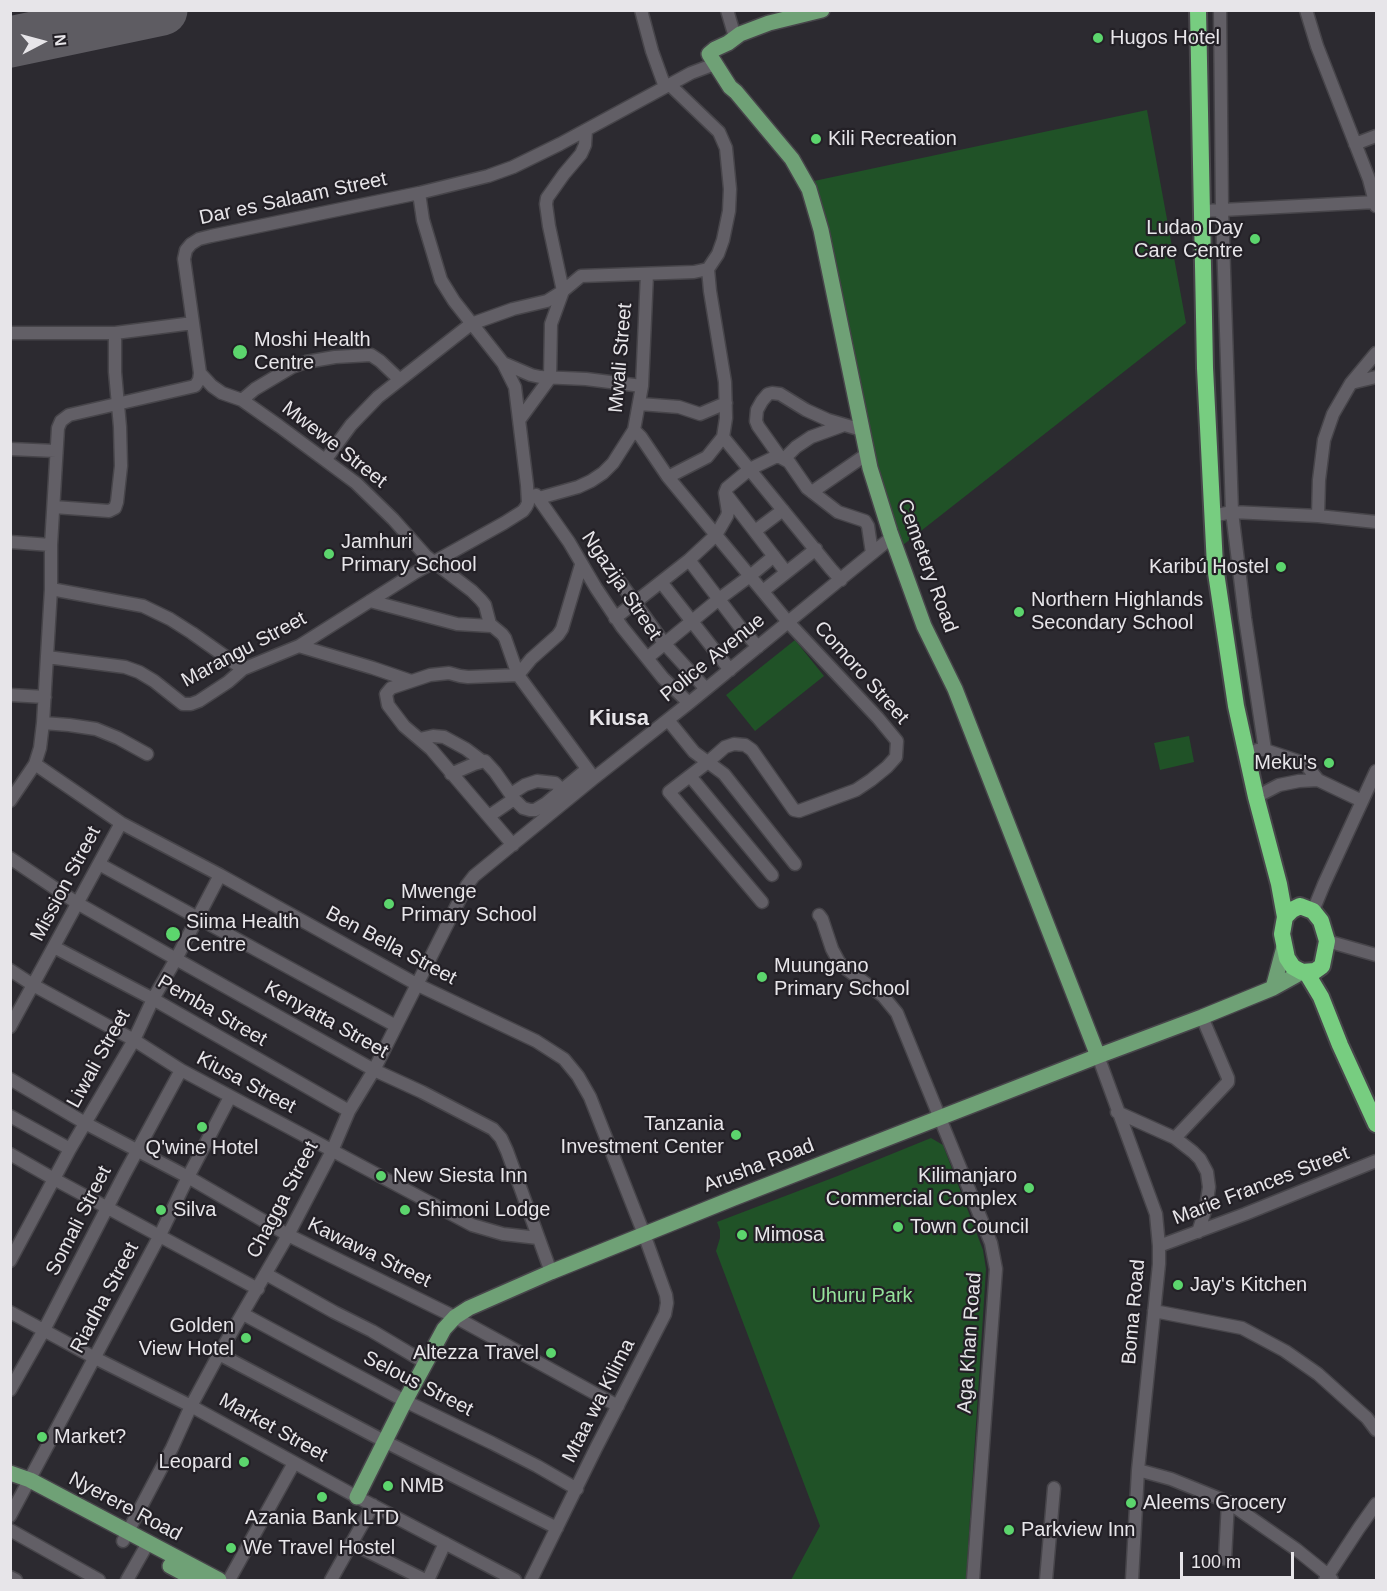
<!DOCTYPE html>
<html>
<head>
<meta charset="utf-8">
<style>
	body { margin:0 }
	#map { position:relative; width:1387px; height:1591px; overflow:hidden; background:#2c2a30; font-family:Helvetica,sans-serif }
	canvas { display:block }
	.frame { position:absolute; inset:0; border:12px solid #e7e5e9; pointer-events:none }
	.north { position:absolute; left:12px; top:12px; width:60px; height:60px; -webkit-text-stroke:4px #232026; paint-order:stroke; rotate:84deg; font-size:16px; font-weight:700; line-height:24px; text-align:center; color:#e7e5e9 }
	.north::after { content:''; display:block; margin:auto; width:21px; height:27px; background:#e7e5e9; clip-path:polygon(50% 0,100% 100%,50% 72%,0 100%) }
	.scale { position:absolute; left:1180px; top:1552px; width:114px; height:27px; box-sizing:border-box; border:3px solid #e7e5e9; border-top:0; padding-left:8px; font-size:18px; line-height:21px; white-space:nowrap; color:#e7e5e9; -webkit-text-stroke:4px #232026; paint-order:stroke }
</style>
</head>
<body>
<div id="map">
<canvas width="1387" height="1591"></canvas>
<div class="frame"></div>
<div class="north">N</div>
<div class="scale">100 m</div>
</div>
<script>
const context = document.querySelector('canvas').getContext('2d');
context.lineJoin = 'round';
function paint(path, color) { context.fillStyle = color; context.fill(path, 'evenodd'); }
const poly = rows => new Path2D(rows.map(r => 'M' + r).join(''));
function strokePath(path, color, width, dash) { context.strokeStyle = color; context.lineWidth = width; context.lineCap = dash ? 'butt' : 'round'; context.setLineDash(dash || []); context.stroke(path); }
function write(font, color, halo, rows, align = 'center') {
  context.font = font + ' Helvetica,sans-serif'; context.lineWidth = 4.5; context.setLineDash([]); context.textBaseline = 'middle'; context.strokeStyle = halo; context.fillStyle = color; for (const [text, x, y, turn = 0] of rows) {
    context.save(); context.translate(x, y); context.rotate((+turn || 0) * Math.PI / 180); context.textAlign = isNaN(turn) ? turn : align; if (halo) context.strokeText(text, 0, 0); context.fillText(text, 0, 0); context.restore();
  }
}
paint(poly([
	[1147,110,1186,323,903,545,875,468,814,181],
	[795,640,824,676,755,731,726,695],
	[1189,736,1194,762,1160,770,1154,743],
	[931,1138,943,1145,983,1250,986,1269,966,1580,791,1580,820,1526,716,1251,720,1238,720,1230,717,1222,835,1177]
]), '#205227');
strokePath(poly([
	[10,42,162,10]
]), '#5e5c62', 51);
const minor = poly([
	[641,10,652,51,665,87],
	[727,10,735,37],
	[1220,10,1222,210,1232,512,1245,618,1265,750],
	[1306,10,1317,46,1369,179,1376,206],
	[1355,144,1376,136],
	[1203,211,1376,202],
	[10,333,115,333,193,323],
	[503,363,531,375,540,377,586,379,642,386],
	[200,373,212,386,222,393,242,400,279,426,356,483,393,519,426,556,472,591,481,600,485,605,490,624,502,634,505,638,518,675,594,778],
	[1351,383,1376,377],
	[242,400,255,389,292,367,306,362,335,357,371,355,380,361,399,379],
	[640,404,679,407,700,414,726,403],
	[520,419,550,378,551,324,563,291,549,226,546,204,547,198,564,174,581,154,585,145,586,130],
	[634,430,641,437,668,477,788,622,878,718,897,741,896,757,887,767,871,780,856,790,799,811,794,810,752,750,745,745,734,744,725,747,708,762,669,792,762,902],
	[723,437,831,569,841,580],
	[10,449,56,451],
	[780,457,758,426,756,421,757,410,762,401,768,394,772,393,780,394,806,410,828,420,862,430],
	[326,459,351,425,378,397,471,324,513,309,547,301,563,291,581,276,694,272,708,269,718,254,723,240,729,211,730,189,726,148,719,132,670,85],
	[784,459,796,447,811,437,844,425],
	[668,477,707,457,723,437,726,418,725,382,710,291,708,269],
	[812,492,867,454],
	[726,494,786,572],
	[536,495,569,542,596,588,622,627,663,678,689,703],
	[539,498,578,487,591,481,603,473,613,463,634,430,642,386,647,274],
	[54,507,109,511,115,508,117,502,121,466,120,427,115,372,115,333],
	[1212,516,1232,512,1318,516,1376,522],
	[1318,516,1319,480,1324,440,1333,414,1351,383,1376,353],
	[755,531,783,510],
	[10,542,51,545],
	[689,560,740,627,758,647],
	[620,582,664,643,706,689],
	[661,582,730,670],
	[51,589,143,606,170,619,192,633,243,669],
	[763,591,816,549],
	[370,601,457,624,491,626],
	[615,618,689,560,716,535,727,516,728,512,725,493,727,488,750,469,775,457,780,457,789,462,807,488,838,512,865,521,868,526,872,553],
	[299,646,373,668,411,681],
	[47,657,125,667,139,672,154,681,183,704,191,704,199,701,228,682,243,669,299,646,416,572,504,523,523,511,526,507,528,503,527,485,515,387,503,363,454,301,441,280,423,220,419,193],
	[647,658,719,599,750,576,774,556],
	[10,695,45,697],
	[668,720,694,752,724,774,795,864],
	[43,723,69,725,96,729,118,738,147,754],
	[420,739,433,736,444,737,466,749,482,761],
	[1257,750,1265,750,1301,762,1307,766,1318,780],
	[35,764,121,823,220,875,418,985,536,1041,564,1059,578,1076,590,1097,644,1234,666,1295,667,1303,665,1314,596,1448,531,1580],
	[451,774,474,764,485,761,495,772,514,799,523,808,530,810,535,810,545,804,587,769],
	[690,776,772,875],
	[511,794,525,785,537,781,555,783,563,791],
	[1256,797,1279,785,1299,781,1318,780,1362,801],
	[10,801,35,764,40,748,43,723,51,589,51,545,58,428,61,421,69,415,195,386,199,380,200,373,184,259,186,250,191,244,199,239,211,236,419,193,488,176,513,167,560,144,691,73,715,64],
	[489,816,514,799],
	[513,845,431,749,404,726,388,705,386,694,391,688,430,675,449,673,460,676,468,677,518,675,531,659,558,635,562,629,581,565],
	[10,858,77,903,176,959,374,1070,422,1092,493,1129,501,1138,507,1151,551,1272],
	[99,864,396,1026],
	[1313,911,1324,884,1376,771],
	[819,915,822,919,832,949,839,962,845,968,883,996,897,1013,991,1243,996,1269,973,1580],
	[1327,941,1376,955],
	[54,947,153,999,349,1111],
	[10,970,33,985,134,1040,181,1070,472,1225,503,1234,538,1238],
	[10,1027,121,823],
	[1098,1056,1156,1214,1159,1246,1159,1264,1138,1470,1132,1580],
	[10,1079,85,1123,188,1177,288,1235,455,1317,618,1406],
	[1117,1112,1175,1138,1193,1152,1200,1159,1207,1172,1209,1187,1206,1208,1198,1232],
	[10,1116,70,1149],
	[1175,1138,1228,1082,1228,1078,1202,1017],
	[10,1154,54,1179,258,1289],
	[1159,1246,1245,1214,1376,1161],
	[10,1261,70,1149,134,1040,153,999,176,959,220,875],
	[266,1274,334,1312,372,1331,426,1363],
	[1154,1311,1242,1328,1285,1351,1318,1374,1367,1418,1376,1430],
	[10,1312,95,1358,191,1406,357,1497,515,1580],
	[243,1314,405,1401,492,1443,537,1466,577,1489],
	[219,1354,384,1441,557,1528],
	[10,1390,44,1330,124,1175,181,1070],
	[1138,1470,1171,1479,1228,1502,1297,1550,1328,1575,1332,1580],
	[10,1516,160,1235,188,1177,230,1097],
	[10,1530,99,1580],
	[123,1541,172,1448,191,1406,219,1354,288,1235,332,1151,349,1111,374,1070,467,885,474,876,594,778,689,703,892,537],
	[351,1543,425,1580],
	[1225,1559,1228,1502],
	[10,1577,16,1580],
	[127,1580,148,1543],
	[229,1580,294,1463],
	[331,1580,373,1505],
	[428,1580,445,1543],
	[1046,1580,1054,1488],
	[1325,1580,1359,1528,1376,1504]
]);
const major = poly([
	[822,10,769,23,740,34,728,43,715,49,709,54,730,87,736,92,792,159,809,189,821,230,870,468,890,532,924,626,955,689,1098,1056],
	[1273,988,1284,947],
	[10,1473,30,1480,219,1580],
	[357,1497,405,1401,444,1329,455,1317,469,1308,551,1272,734,1198,1098,1056,1202,1017,1273,988,1302,972],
	[170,1566,196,1580]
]);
const highway = poly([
	[1198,10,1205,368,1215,566,1236,706,1256,797,1279,884,1285,917],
	[1300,906,1313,911,1321,921,1327,941,1322,966,1315,971,1302,972,1293,967,1287,958,1282,934,1285,917,1292,910,1300,906],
	[1306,972,1321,997,1340,1045,1376,1124]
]);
strokePath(minor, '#47454a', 15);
strokePath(major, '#47454a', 18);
strokePath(highway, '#47454a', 20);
strokePath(minor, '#625f66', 12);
strokePath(major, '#6fa176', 15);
strokePath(highway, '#77cd80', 16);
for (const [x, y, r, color] of [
	[1098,38,6,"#5cd56d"],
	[816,139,6,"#5cd56d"],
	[1255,239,6,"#5cd56d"],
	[240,352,8,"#5cd56d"],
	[329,554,6,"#5cd56d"],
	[1281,567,6,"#5cd56d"],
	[1019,612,6,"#5cd56d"],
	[1329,763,6,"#5cd56d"],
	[389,904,6,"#5cd56d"],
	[173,934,8,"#5cd56d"],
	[762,977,6,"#5cd56d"],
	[202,1127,6,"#5cd56d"],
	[736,1135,6,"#5cd56d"],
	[381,1176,6,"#5cd56d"],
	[1029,1188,6,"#5cd56d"],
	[161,1210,6,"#5cd56d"],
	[405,1210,6,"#5cd56d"],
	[898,1227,6,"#5cd56d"],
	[742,1235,6,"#5cd56d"],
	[1178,1285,6,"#5cd56d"],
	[246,1338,6,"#5cd56d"],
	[551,1353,6,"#5cd56d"],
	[42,1437,6,"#5cd56d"],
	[244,1462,6,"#5cd56d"],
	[388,1486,6,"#5cd56d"],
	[322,1497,6,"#5cd56d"],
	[1131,1503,6,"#5cd56d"],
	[1009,1530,6,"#5cd56d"],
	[231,1548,6,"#5cd56d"]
]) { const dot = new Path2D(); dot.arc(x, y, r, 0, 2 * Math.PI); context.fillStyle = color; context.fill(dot); strokePath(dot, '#232026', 2); }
write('20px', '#e7e5e9', '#232026', [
	["Hugos Hotel",1110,38],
	["Kili Recreation",828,139],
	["Ludao Day",1243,228,"right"],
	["Care Centre",1243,251,"right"],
	["Moshi Health",254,340],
	["Centre",254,363],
	["Jamhuri",341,542],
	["Primary School",341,565],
	["Karibú Hostel",1269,567,"right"],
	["Northern Highlands",1031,600],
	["Secondary School",1031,623],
	["Meku's",1317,763,"right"],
	["Mwenge",401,892],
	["Primary School",401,915],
	["Siima Health",186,922],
	["Centre",186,945],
	["Muungano",774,966],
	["Primary School",774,989],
	["Tanzania",724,1124,"right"],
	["Investment Center",724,1147,"right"],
	["Q'wine Hotel",202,1148,"center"],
	["New Siesta Inn",393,1176],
	["Kilimanjaro",1017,1176,"right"],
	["Commercial Complex",1017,1199,"right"],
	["Silva",173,1210],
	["Shimoni Lodge",417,1210],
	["Town Council",910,1227],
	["Mimosa",754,1235],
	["Jay's Kitchen",1190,1285],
	["Golden",234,1326,"right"],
	["View Hotel",234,1349,"right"],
	["Altezza Travel",539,1353,"right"],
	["Market?",54,1437],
	["Leopard",232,1462,"right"],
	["NMB",400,1486],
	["Aleems Grocery",1143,1503],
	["Azania Bank LTD",322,1518,"center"],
	["Parkview Inn",1021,1530],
	["We Travel Hostel",243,1548]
], 'left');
write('20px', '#e7e5e9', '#232026', [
	["Dar es Salaam Street",293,199,-12],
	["Mwali Street",621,358,-85],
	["Mwewe Street",334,445,38],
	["Cemetery Road",927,566,70],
	["Ngazija Street",621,586,56],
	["Marangu Street",244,650,-28],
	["Police Avenue",713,658,-39],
	["Comoro Street",861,673,48],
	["Mission Street",66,884,-62],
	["Ben Bella Street",391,946,28],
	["Pemba Street",212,1011,30],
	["Kenyatta Street",326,1020,29],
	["Liwali Street",99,1059,-61],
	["Kiusa Street",246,1083,28],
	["Arusha Road",759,1166,-21],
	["Marie Frances Street",1261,1186,-21],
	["Chagga Street",283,1200,-62],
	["Somali Street",79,1221,-63],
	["Kawawa Street",369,1253,26],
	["Riadha Street",105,1298,-62],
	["Boma Road",1134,1312,-85],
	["Aga Khan Road",970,1343,-86],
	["Selous Street",418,1384,27],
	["Mtaa wa Kilima",599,1401,-63],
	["Market Street",273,1428,29],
	["Nyerere Road",125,1507,28]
]);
write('20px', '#94e29a', '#232026', [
	["Uhuru Park",862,1296]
]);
write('bold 22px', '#e7e5e9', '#232026', [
	["Kiusa",619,719]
]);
</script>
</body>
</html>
